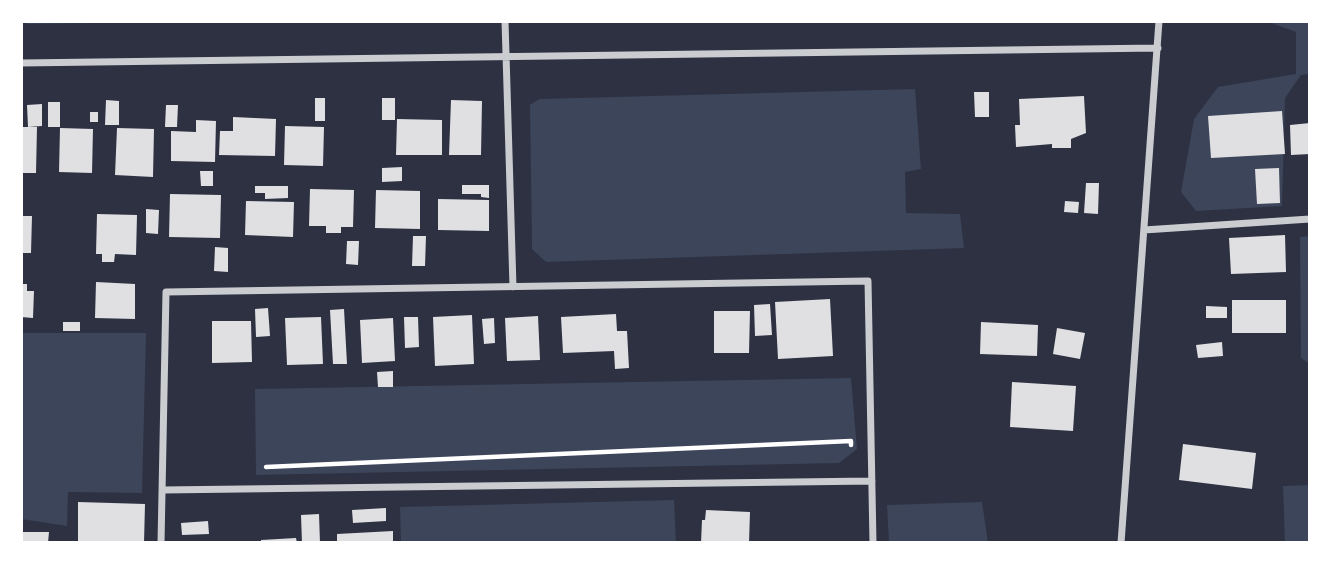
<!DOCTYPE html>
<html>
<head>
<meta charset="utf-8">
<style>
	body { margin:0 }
	#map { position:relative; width:1331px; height:564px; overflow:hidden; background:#2d3142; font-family:Overpass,sans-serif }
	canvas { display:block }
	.frame { position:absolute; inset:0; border:23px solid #fff; pointer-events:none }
</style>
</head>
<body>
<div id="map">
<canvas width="1331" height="564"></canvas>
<div class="frame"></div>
</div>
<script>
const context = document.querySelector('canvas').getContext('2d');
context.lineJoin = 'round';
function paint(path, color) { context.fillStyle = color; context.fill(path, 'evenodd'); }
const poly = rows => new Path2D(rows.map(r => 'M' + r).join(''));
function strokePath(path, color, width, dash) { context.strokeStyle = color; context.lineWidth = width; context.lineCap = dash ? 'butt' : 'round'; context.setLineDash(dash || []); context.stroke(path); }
paint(poly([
	[28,21,238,21,27,24],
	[1266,21,1310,21,1310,74,1301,75,1285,98,1282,206,1196,211,1181,192,1194,119,1218,87,1296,74,1296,32],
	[915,89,921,169,905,172,906,213,960,214,964,248,546,262,532,249,530,105,539,99],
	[1310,236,1310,364,1301,358,1300,237],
	[21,333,146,333,142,493,68,492,67,526,21,519],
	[851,378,857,449,839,463,256,475,255,389],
	[1310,485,1310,543,1285,543,1283,486],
	[674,500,676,543,401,543,400,507],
	[982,502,988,543,889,543,887,505]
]), '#3c4559');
paint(poly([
	[974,92,989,92,989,117,975,117],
	[1084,96,1086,133,1071,139,1071,148,1052,148,1052,144,1016,147,1015,125,1020,125,1019,99],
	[315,98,325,98,325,121,315,121],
	[382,98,395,98,395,120,382,120],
	[106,100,119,101,119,125,105,125],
	[451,100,482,101,481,155,449,155],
	[48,102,60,102,60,127,48,127],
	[42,104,42,126,28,127,27,105],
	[166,105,178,105,177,127,165,127],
	[1282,111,1285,154,1211,158,1208,116],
	[90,112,98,112,98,122,90,122],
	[233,117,276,119,275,156,219,155,220,131,233,131],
	[397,119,442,120,442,155,396,155],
	[196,120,216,121,215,162,171,161,171,131,196,132],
	[1310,123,1310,154,1291,155,1290,125],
	[285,126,324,127,323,166,284,165],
	[21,127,37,127,36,173,21,173],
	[60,128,93,129,92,173,59,172],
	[117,128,154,129,153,177,115,175],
	[402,167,402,181,382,182,382,168],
	[1279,168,1280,203,1257,204,1255,169],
	[200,171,213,171,213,186,201,186],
	[1086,183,1099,183,1098,214,1084,213],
	[462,185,489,185,489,198,481,197,481,194,462,194],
	[255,186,288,186,288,198,265,199,265,193,255,193],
	[310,189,354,190,353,227,341,227,341,233,326,233,326,226,309,226],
	[376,190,420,191,420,229,375,228],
	[170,194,221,195,220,238,169,237],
	[438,199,489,200,489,231,438,230],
	[246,201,294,202,293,237,245,235],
	[1065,201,1079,202,1078,213,1064,212],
	[146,209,159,210,158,234,146,233],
	[97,214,137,215,136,255,115,254,114,262,102,262,102,254,96,254],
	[21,216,32,216,31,253,21,253],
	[1285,235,1286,272,1231,274,1229,238],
	[413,236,426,236,425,266,412,266],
	[347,241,359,241,358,265,346,264],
	[215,247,228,248,228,272,214,271],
	[96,282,135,284,135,319,95,318],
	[21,284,27,284,27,291,34,291,33,318,21,317],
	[830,299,833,356,778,359,775,302],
	[1232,300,1286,300,1286,333,1232,333],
	[770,304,772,335,755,336,754,305],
	[1206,306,1227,307,1227,318,1206,318],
	[268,308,270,336,256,337,255,309],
	[344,309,347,364,333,364,330,310],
	[714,311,750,311,749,353,714,353],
	[616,314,617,331,627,331,629,368,615,369,614,351,563,353,561,317],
	[472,315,474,364,435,366,433,317],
	[538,316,540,360,507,361,505,318],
	[321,317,323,364,287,365,285,318],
	[404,317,418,317,419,347,405,348],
	[393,318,395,361,362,363,360,320],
	[494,318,495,343,484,344,482,319],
	[212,321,251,321,252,362,212,363],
	[63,322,80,322,80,331,63,331],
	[981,322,1038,325,1037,356,980,354],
	[1057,328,1085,333,1080,359,1053,354],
	[1222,342,1223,356,1198,358,1196,345],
	[393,371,393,387,378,387,377,372],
	[1012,382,1076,386,1073,431,1010,427],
	[1183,444,1256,453,1252,489,1179,480],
	[78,502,145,504,144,543,78,543],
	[386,508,386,521,353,523,352,510],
	[706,510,750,512,749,543,701,543,702,520,705,520],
	[319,514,320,543,302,543,301,515],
	[208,521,209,534,182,535,181,523],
	[393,531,393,543,337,543,337,534],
	[21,532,49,532,48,543,21,543],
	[296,538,297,543,261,543,261,540]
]), '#e0e0e3');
strokePath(poly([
	[266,467,851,441,851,445]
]), '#fff', 4.5);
strokePath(poly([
	[505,21,513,287],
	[21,63,1158,48],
	[1144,230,1310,219],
	[163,490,872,481],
	[161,543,166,292,868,281,873,543],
	[1121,543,1159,21]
]), '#caccd0', 7);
</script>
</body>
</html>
